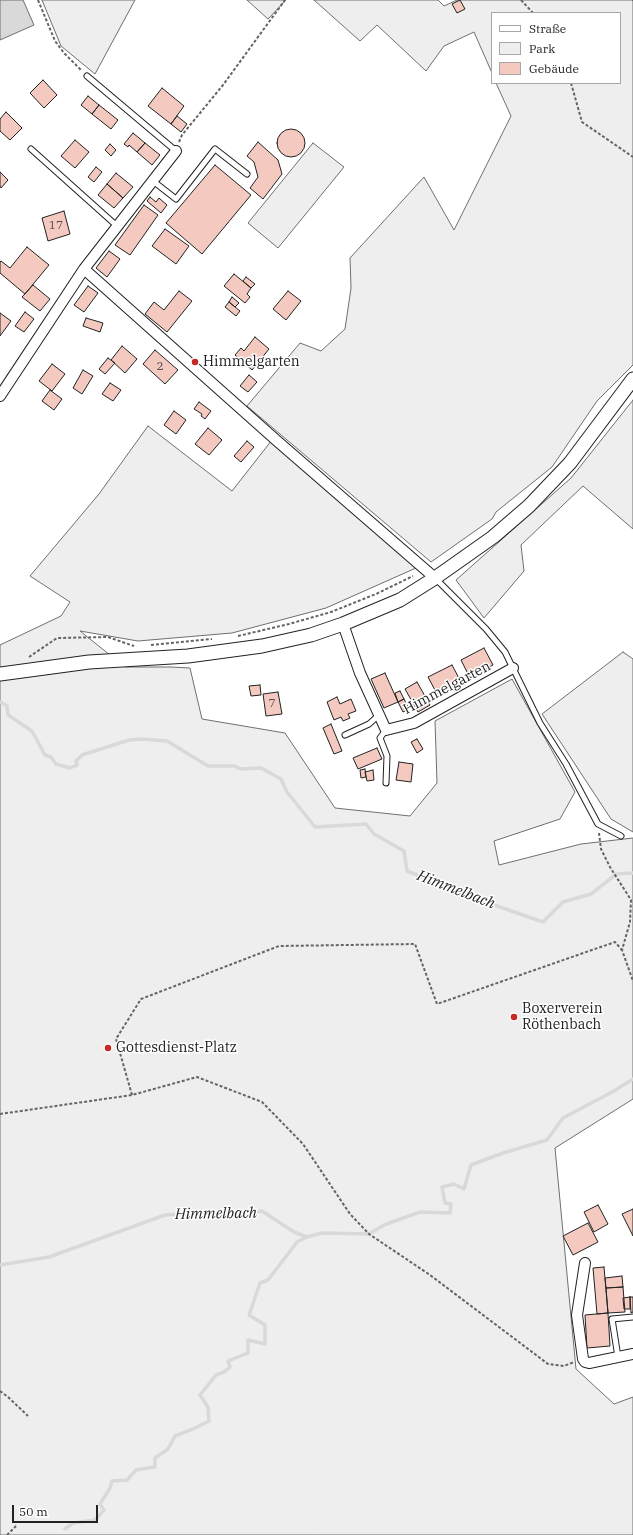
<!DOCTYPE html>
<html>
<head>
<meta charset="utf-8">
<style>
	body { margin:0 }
	#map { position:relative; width:633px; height:1535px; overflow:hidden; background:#fff; font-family:"IBM Plex Serif",serif }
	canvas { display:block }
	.legend { position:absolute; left:491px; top:12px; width:130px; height:72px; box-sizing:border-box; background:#fff; border:1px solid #a7a7a7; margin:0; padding:5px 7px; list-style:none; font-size:12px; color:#222 }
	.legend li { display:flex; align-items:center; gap:8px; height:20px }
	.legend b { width:20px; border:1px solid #a7a7a7 }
	.scale { position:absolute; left:12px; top:1505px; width:86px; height:18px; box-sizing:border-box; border:2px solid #222; border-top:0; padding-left:5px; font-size:12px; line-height:14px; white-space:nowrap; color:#222; -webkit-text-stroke:3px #fff; paint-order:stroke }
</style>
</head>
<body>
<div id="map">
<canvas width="633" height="1535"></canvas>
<ul class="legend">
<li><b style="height:5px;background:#fff"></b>Straße</li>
<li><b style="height:11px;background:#eee"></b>Park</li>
<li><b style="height:11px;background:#f3c9c0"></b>Gebäude</li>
</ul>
<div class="scale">50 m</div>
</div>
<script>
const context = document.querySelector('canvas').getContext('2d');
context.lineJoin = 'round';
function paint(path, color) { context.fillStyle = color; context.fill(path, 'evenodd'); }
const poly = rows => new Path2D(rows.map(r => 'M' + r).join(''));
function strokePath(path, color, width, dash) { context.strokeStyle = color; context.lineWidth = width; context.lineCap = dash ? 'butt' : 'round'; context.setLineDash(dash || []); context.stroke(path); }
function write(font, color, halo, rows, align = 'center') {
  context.font = font + ' "IBM Plex Serif",serif'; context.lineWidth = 3; context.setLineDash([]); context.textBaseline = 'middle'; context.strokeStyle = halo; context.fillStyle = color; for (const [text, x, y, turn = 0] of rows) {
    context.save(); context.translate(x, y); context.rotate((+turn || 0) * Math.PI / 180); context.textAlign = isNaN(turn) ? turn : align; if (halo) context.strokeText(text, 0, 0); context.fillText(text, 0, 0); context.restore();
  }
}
const green = poly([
	[42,0,135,0,95,74,61,46,42,0],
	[247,0,286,0,268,19,247,0],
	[314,0,438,0,444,6,457,0,633,0,633,365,597,401,552,467,496,512,492,519,431,562,247,406,300,343,321,351,345,329,351,288,350,258,424,177,454,230,511,116,496,83,620,83,620,13,492,13,492,73,474,32,444,46,426,71,377,25,360,41,314,0],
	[313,143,344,167,278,248,248,223,313,143],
	[633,400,633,529,583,486,521,545,524,571,484,618,456,580,571,478,633,400],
	[148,426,232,491,272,440,416,568,326,608,232,633,138,641,80,631,125,667,171,667,190,668,202,719,285,733,335,808,410,816,437,783,435,721,512,679,575,792,560,819,494,841,499,865,581,844,633,838,633,1099,555,1148,576,1369,614,1404,633,1397,633,1535,0,1535,0,645,61,616,70,602,30,576,99,494,148,426],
	[623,652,633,659,633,832,611,819,542,714,623,652]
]);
paint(green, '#eee');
strokePath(green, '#6f6f6f', 1);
const water = poly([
	[0,0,23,0,34,25,0,40,0,0]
]);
paint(water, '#d9d9d9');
strokePath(water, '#6f6f6f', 1);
strokePath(poly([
	[0,702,7,706,8,715,32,731,45,755,51,757,56,764,70,768,77,765,76,761,82,755,129,740,142,739,167,741,208,766,234,766,241,769,261,768,281,779,287,792,315,827,366,824,374,834,404,851,407,871,500,907,543,922,563,902,591,894,614,876],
	[616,874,633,873],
	[0,1265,49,1257,165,1215,211,1212,235,1215,262,1211,294,1232,307,1237,322,1233,369,1234,384,1225,420,1212,450,1213,451,1204,445,1203,442,1187,454,1184,464,1189,471,1165,503,1153,547,1140,563,1118,614,1091,633,1079],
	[65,1529,73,1523,95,1520,104,1510,100,1504,110,1488,112,1481,127,1480,136,1470,155,1467,155,1458,168,1449,175,1436,193,1429,209,1421,208,1407,200,1395,216,1375,224,1372,230,1367,228,1361,248,1353,248,1340,265,1344,265,1325,249,1315,260,1283,268,1280,297,1242,307,1237]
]), '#d9d9d9', 3.5);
const building = poly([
	[460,0,465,9,457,13,452,4,460,0],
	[43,80,57,95,44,108,30,93,43,80],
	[162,88,184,106,171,124,148,106,162,88],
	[88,96,99,105,92,114,81,105,88,96],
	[99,105,118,120,111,129,92,114,99,105],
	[6,112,22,128,10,140,0,131,0,119,6,112],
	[177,116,187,124,181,132,171,124,177,116],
	'277 143a14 14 0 1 1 28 0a14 14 0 1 1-28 0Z',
	[133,133,145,143,137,152,129,145,128,147,124,144,133,133],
	[75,140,89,152,75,168,61,156,75,140],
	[258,142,278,160,282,174,263,199,250,188,258,177,254,162,247,156,258,142],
	[145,143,160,155,152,165,137,152,145,143],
	[110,144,116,150,111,156,105,150,110,144],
	[215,165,251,195,202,254,166,223,215,165],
	[96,167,102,172,94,182,88,177,96,167],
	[0,172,8,180,1,188,0,186,0,172],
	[116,173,133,187,123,198,107,184,116,173],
	[107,184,123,198,114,208,98,195,107,184],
	[150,197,156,202,159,198,167,205,161,213,147,201,150,197],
	[144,205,158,215,130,255,115,245,144,205],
	[64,211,70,234,48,241,42,218,64,211],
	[165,229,189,246,176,264,152,246,165,229],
	[27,247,49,265,25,294,0,273,0,262,1,261,10,268,27,247],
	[109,251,120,259,107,277,96,268,109,251],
	[234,274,251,288,247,294,250,297,245,303,224,286,234,274],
	[246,277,255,284,251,288,243,281,246,277],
	[33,285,50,299,40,311,22,297,33,285],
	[88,286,98,293,84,312,74,305,88,286],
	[179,291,192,301,167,332,145,314,154,302,164,310,179,291],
	[288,291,301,301,286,320,273,309,288,291],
	[232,297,239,303,235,307,229,302,232,297],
	[229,302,240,311,236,316,225,307,229,302],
	[25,312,34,319,24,332,15,326,25,312],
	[0,313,11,321,0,336,0,313],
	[86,318,103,323,100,332,83,326,86,318],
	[255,337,269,349,252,370,235,355,241,348,244,351,255,337],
	[122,346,137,359,125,373,111,360,122,346],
	[155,350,178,370,165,384,143,364,155,350],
	[108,358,115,363,105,374,99,369,108,358],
	[52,364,65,374,52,391,39,381,52,364],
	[83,370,93,376,82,394,73,388,83,370],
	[249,375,257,382,248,392,240,386,249,375],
	[110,383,121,390,113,401,102,394,110,383],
	[50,390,62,399,54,410,42,401,50,390],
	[199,402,211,411,205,419,201,416,202,414,194,409,199,402],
	[174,411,186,420,176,434,164,425,174,411],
	[208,428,222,440,209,455,195,444,208,428],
	[247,441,254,447,241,462,234,456,247,441],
	[484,648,493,665,470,678,461,660,484,648],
	[452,665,461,682,437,694,428,677,452,665],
	[385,673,398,702,384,708,371,679,385,673],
	[417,682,430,705,418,712,405,689,417,682],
	[260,685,261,695,251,696,249,686,260,685],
	[400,691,404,699,398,702,395,693,400,691],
	[278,692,282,714,266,716,263,694,278,692],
	[337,697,340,704,351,699,356,711,348,714,350,718,343,721,341,717,334,720,327,702,337,697],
	[404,699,409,709,403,712,398,702,404,699],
	[331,724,342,751,334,754,323,728,331,724],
	[417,739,423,749,417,753,411,742,417,739],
	[377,748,382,759,358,769,353,758,377,748],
	[399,762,413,764,411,782,396,780,399,762],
	[365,769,366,777,361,778,360,770,365,769],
	[373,770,374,780,367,781,365,772,373,770],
	[598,1205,608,1224,594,1232,584,1212,598,1205],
	[633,1209,633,1236,622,1214,633,1209],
	[588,1223,598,1242,573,1255,563,1236,588,1223],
	[604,1267,608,1313,597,1314,593,1268,604,1267],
	[622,1276,623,1287,606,1288,605,1278,622,1276],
	[623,1287,625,1312,608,1313,606,1288,623,1287],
	[630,1297,630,1309,624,1309,623,1298,630,1297],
	[630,1297,633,1297,633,1312,631,1313,630,1297],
	[608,1313,610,1346,587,1348,585,1315,608,1313]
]);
paint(building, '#f3c9c0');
strokePath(building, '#222', 1);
const service = poly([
	[87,76,176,151],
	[31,149,117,226],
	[153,181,176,199,215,149,247,174],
	[435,578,486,629,505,652,540,723,566,764,598,824,621,836],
	[345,735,369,724,379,715],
	[386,783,387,756,380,738,386,730],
	[618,1357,612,1319,633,1317]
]);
const minor = poly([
	[84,269,276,440,435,578],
	[0,396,84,269,176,151],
	[343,624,360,673,386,730,414,723,513,668],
	[585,1263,577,1315,583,1359,585,1362,589,1363,633,1354]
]);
const tertiary = poly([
	[0,674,89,662,188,656,262,646,311,635,343,624,400,600,435,578,493,537,529,506,570,463,633,379]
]);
strokePath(service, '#222', 7);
strokePath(minor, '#222', 12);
strokePath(tertiary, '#222', 15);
strokePath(poly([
	[38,0,55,41,64,53,82,71],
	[521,0,533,13],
	[633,0,633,1],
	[571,83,582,122,633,157],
	[179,142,182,135,223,85,285,0],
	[238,636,289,624,331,612,376,594,413,576],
	[151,645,212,639],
	[29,657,57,638,108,637,134,646],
	[599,833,601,849,610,867,631,900,630,922,622,950,633,981],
	[132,1095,116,1039,141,999,279,946,415,944,437,1004,615,942,622,950],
	[0,1114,132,1095,197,1077,262,1102,303,1144,350,1214,369,1234,430,1275,548,1364,564,1366,574,1362],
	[0,1391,8,1397,28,1416],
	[7,1535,16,1526]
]), '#646464', 2, [3, 2]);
strokePath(service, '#fff', 5);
strokePath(minor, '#fff', 10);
strokePath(tertiary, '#fff', 13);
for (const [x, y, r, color] of [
	[195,362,4,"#c62828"],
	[514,1017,4,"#c62828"],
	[108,1048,4,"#c62828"]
]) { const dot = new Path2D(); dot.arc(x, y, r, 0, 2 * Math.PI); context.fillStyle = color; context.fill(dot); strokePath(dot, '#fff', 1.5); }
write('12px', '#564c4a', null, [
	["17",56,226],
	["2",160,367],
	["7",272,704]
]);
write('14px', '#222', '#fff', [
	["Himmelgarten",203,362],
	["Boxerverein",522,1009],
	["Röthenbach",522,1025],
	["Gottesdienst-Platz",116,1048]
], 'left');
write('14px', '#222', '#fff', [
	["Himmelgarten",447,688,-28]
]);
write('italic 15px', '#222', '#fff', [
	["Himmelbach",456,890,21],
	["Himmelbach",216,1214,-1]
]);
</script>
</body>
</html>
